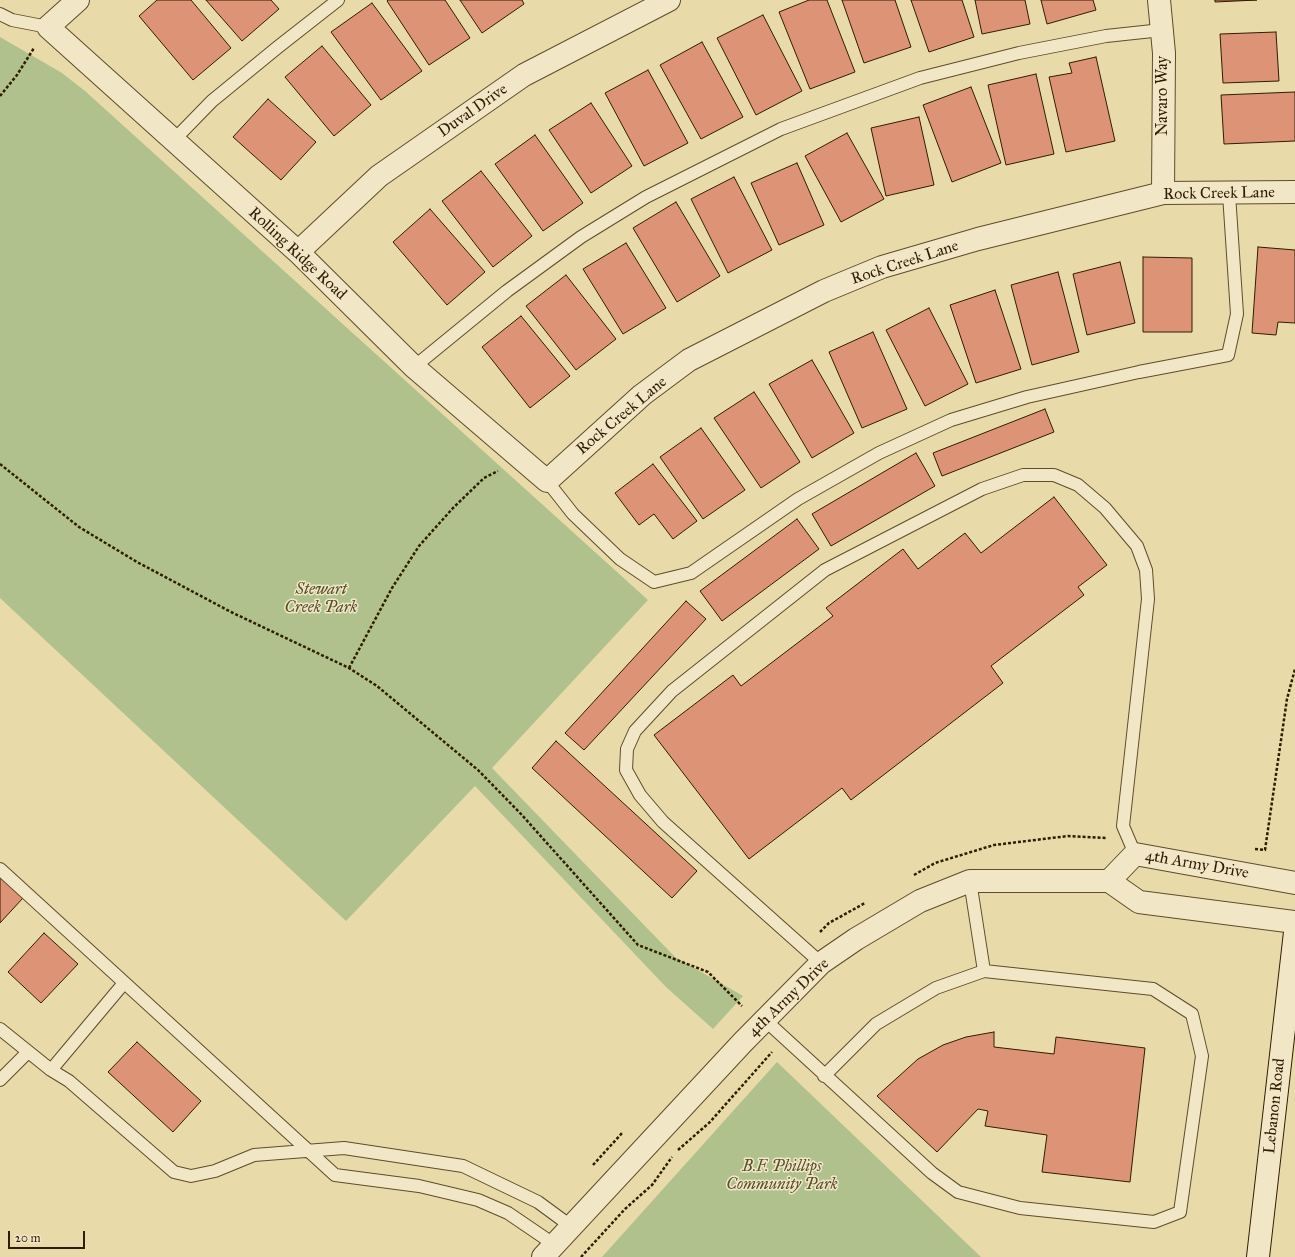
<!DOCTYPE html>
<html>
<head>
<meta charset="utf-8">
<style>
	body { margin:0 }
	#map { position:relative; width:1295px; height:1257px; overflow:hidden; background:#e9daa9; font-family:"IM FELL Great Primer",serif }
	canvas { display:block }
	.scale { position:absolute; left:8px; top:1231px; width:77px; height:18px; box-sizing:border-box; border:2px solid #301c00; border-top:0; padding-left:5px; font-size:12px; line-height:14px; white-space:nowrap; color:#301c00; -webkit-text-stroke:3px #f1e7c7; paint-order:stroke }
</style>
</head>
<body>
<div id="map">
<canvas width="1295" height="1257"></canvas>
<div class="scale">20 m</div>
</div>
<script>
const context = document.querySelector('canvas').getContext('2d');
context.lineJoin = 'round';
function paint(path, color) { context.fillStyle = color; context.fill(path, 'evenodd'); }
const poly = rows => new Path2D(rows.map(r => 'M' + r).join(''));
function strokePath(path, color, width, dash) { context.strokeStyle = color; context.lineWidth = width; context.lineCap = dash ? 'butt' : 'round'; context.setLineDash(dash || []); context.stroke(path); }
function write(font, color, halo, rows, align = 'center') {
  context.font = font + ' "IM FELL Great Primer",serif'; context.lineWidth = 3; context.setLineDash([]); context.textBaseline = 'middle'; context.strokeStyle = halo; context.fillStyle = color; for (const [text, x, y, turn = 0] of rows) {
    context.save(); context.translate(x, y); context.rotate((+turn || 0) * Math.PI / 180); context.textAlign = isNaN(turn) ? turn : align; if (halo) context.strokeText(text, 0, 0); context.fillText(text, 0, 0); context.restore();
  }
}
paint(poly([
	[0,37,62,73,85,91,648,600,492,768,675,957,743,996,713,1029,666,987,475,786,346,921,0,598],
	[777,1062,981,1257,602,1257]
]), '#b0c18d');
const building = poly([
	[157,0,191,0,231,48,193,80,139,16,157,0],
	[206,0,271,0,279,9,242,41,206,0],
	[388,0,445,0,470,38,429,65,387,1,388,0],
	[460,0,522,0,524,4,482,33,460,0],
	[809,0,827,0,855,72,810,89,779,12,809,0],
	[842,0,895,0,911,47,864,63,842,0],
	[911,0,962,0,974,37,929,52,911,0],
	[975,0,1025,0,1030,24,982,34,975,0],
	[1041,0,1093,0,1096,10,1047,24,1041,0],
	[1215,0,1257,0,1215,2,1215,0],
	[372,3,422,71,381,100,331,32,372,3],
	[763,15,802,91,756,115,717,38,763,15],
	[1276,32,1279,81,1223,83,1220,34,1276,32],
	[702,42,743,117,701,139,660,65,702,42],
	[322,46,371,105,334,136,285,77,322,46],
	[1096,57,1115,141,1066,152,1049,77,1072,73,1069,63,1096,57],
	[648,70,688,143,644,166,605,93,648,70],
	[1036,74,1054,154,1006,165,988,85,1036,74],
	[971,87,1001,163,952,182,923,105,971,87],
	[1295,92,1295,141,1224,144,1221,95,1295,92],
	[268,99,316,142,281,180,233,137,268,99],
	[591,103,632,166,591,193,549,130,591,103],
	[919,117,934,185,886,196,871,128,919,117],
	[847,133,884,199,841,222,805,156,847,133],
	[535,135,583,203,543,231,495,164,535,135],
	[797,163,824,225,779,245,751,183,797,163],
	[481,171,532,236,493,267,442,201,481,171],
	[734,177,772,250,728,273,691,199,734,177],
	[676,202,720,276,677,302,633,228,676,202],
	[430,209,485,272,447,305,393,242,430,209],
	[626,243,666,308,623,334,583,269,626,243],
	[1258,247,1295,250,1295,323,1278,322,1276,335,1252,333,1258,247],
	[1143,257,1192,258,1192,332,1143,332,1143,257],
	[1120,262,1135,323,1087,335,1073,274,1120,262],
	[1058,272,1079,352,1032,365,1011,285,1058,272],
	[566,275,616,339,576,370,526,306,566,275],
	[995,290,1021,369,976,383,950,305,995,290],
	[929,308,968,384,925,406,886,330,929,308],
	[521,316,570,376,530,408,482,347,521,316],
	[873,332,907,409,862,428,829,352,873,332],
	[812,360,854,433,812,458,769,384,812,360],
	[754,392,800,462,761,488,714,418,754,392],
	[1045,409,1054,432,942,476,933,453,1045,409],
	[701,428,745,490,703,519,660,457,701,428],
	[916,453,935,486,831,546,812,514,916,453],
	[653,464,697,521,673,539,654,514,639,525,615,493,653,464],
	[1054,497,1107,565,1078,587,1084,595,991,666,1003,683,851,800,842,788,749,859,654,735,733,675,741,686,833,616,826,608,903,549,918,569,965,533,981,553,1054,497],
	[797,519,819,549,722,621,700,591,797,519],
	[686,601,706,619,584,750,565,733,686,601],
	[556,741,697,871,672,898,532,768,556,741],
	[0,877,23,898,0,923,0,877],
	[44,933,78,964,41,1003,8,972,44,933],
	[994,1032,994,1047,1054,1054,1056,1037,1145,1048,1130,1182,1042,1172,1047,1135,985,1126,988,1111,978,1109,937,1152,877,1096,918,1059,943,1045,966,1037,994,1032],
	[137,1042,201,1101,173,1132,108,1072,137,1042]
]);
paint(building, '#dd9376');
strokePath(building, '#301c00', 1);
const service = poly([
	[0,14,12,20,48,27],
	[174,140,212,101,278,47,338,0],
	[414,367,507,291,581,237,646,197,781,129,920,78,1019,53,1106,36,1162,30],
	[547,481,573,514,620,559,654,582,691,573,798,499,879,453,951,420,1027,397,1139,372,1228,355,1237,314,1229,194],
	[0,869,335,1175,419,1186,478,1200,508,1213,555,1245],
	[821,963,663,822,640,795,626,770,627,749,635,731,672,691,825,570,982,489,1023,475,1054,475,1078,485,1105,508,1137,546,1146,570,1148,599,1123,826,1135,854],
	[765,1020,932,1173,958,1192,1020,1208,1154,1222,1180,1212,1202,1056,1192,1014,1153,989,984,971,970,881],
	[0,1029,51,1070,69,1081,174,1172,191,1176,215,1171,254,1155,344,1148,463,1166,538,1202,572,1227],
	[51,1070,124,983],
	[824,1076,876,1024,936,988,984,971],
	[0,1080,28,1052]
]);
const minor = poly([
	[78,0,48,27,298,252,414,367,547,481,642,395,689,360,824,291,882,267,978,239,1163,193,1295,192],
	[1159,0,1164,53,1163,193],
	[298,252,379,176,524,75,669,0]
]);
const tertiary = poly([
	[1109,881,1135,854,1295,883],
	[543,1257,743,1042,821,963,856,939,920,901,970,881,1109,881,1139,902,1295,922]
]);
const secondary = poly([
	[1258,1257,1295,932]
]);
strokePath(service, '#5e4c2a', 14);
strokePath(minor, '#5e4c2a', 24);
strokePath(tertiary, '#5e4c2a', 24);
strokePath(secondary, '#301c00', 24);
strokePath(poly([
	[0,96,17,75,34,48],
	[0,464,79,527,137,562,231,612,349,668,377,686,478,770,521,814,638,945,708,972,742,1006],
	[349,668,392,588,419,546,453,508,484,478,498,471],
	[1255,849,1265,850,1287,699,1295,669],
	[914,875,935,863,994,845,1068,836,1107,838],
	[820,932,829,923,865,903],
	[678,1150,710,1122,772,1052],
	[593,1165,623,1132],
	[581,1257,625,1209,652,1185,672,1157]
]), '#301c00', 2.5, [3, 2]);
strokePath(service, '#f1e7c7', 12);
strokePath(minor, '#f1e7c7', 22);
strokePath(tertiary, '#f1e7c7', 22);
strokePath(secondary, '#f1e7c7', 22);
write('16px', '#301c00', '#f1e7c7', [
	["Navaro Way",1163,96,-90],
	["Duval Drive",473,111,-35],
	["Rock Creek Lane",1219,194,-1],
	["Rolling Ridge Road",297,254,43],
	["Rock Creek Lane",905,263,-18],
	["Rock Creek Lane",622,416,-40],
	["4th Army Drive",1197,865,10],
	["4th Army Drive",789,998,-44],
	["Lebanon Road",1275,1106,-84]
]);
write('italic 16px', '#564e2a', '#f1e7c7', [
	["Stewart",321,590],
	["Creek Park",321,608],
	["B.F. Phillips",782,1167],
	["Community Park",782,1185]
]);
</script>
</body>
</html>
